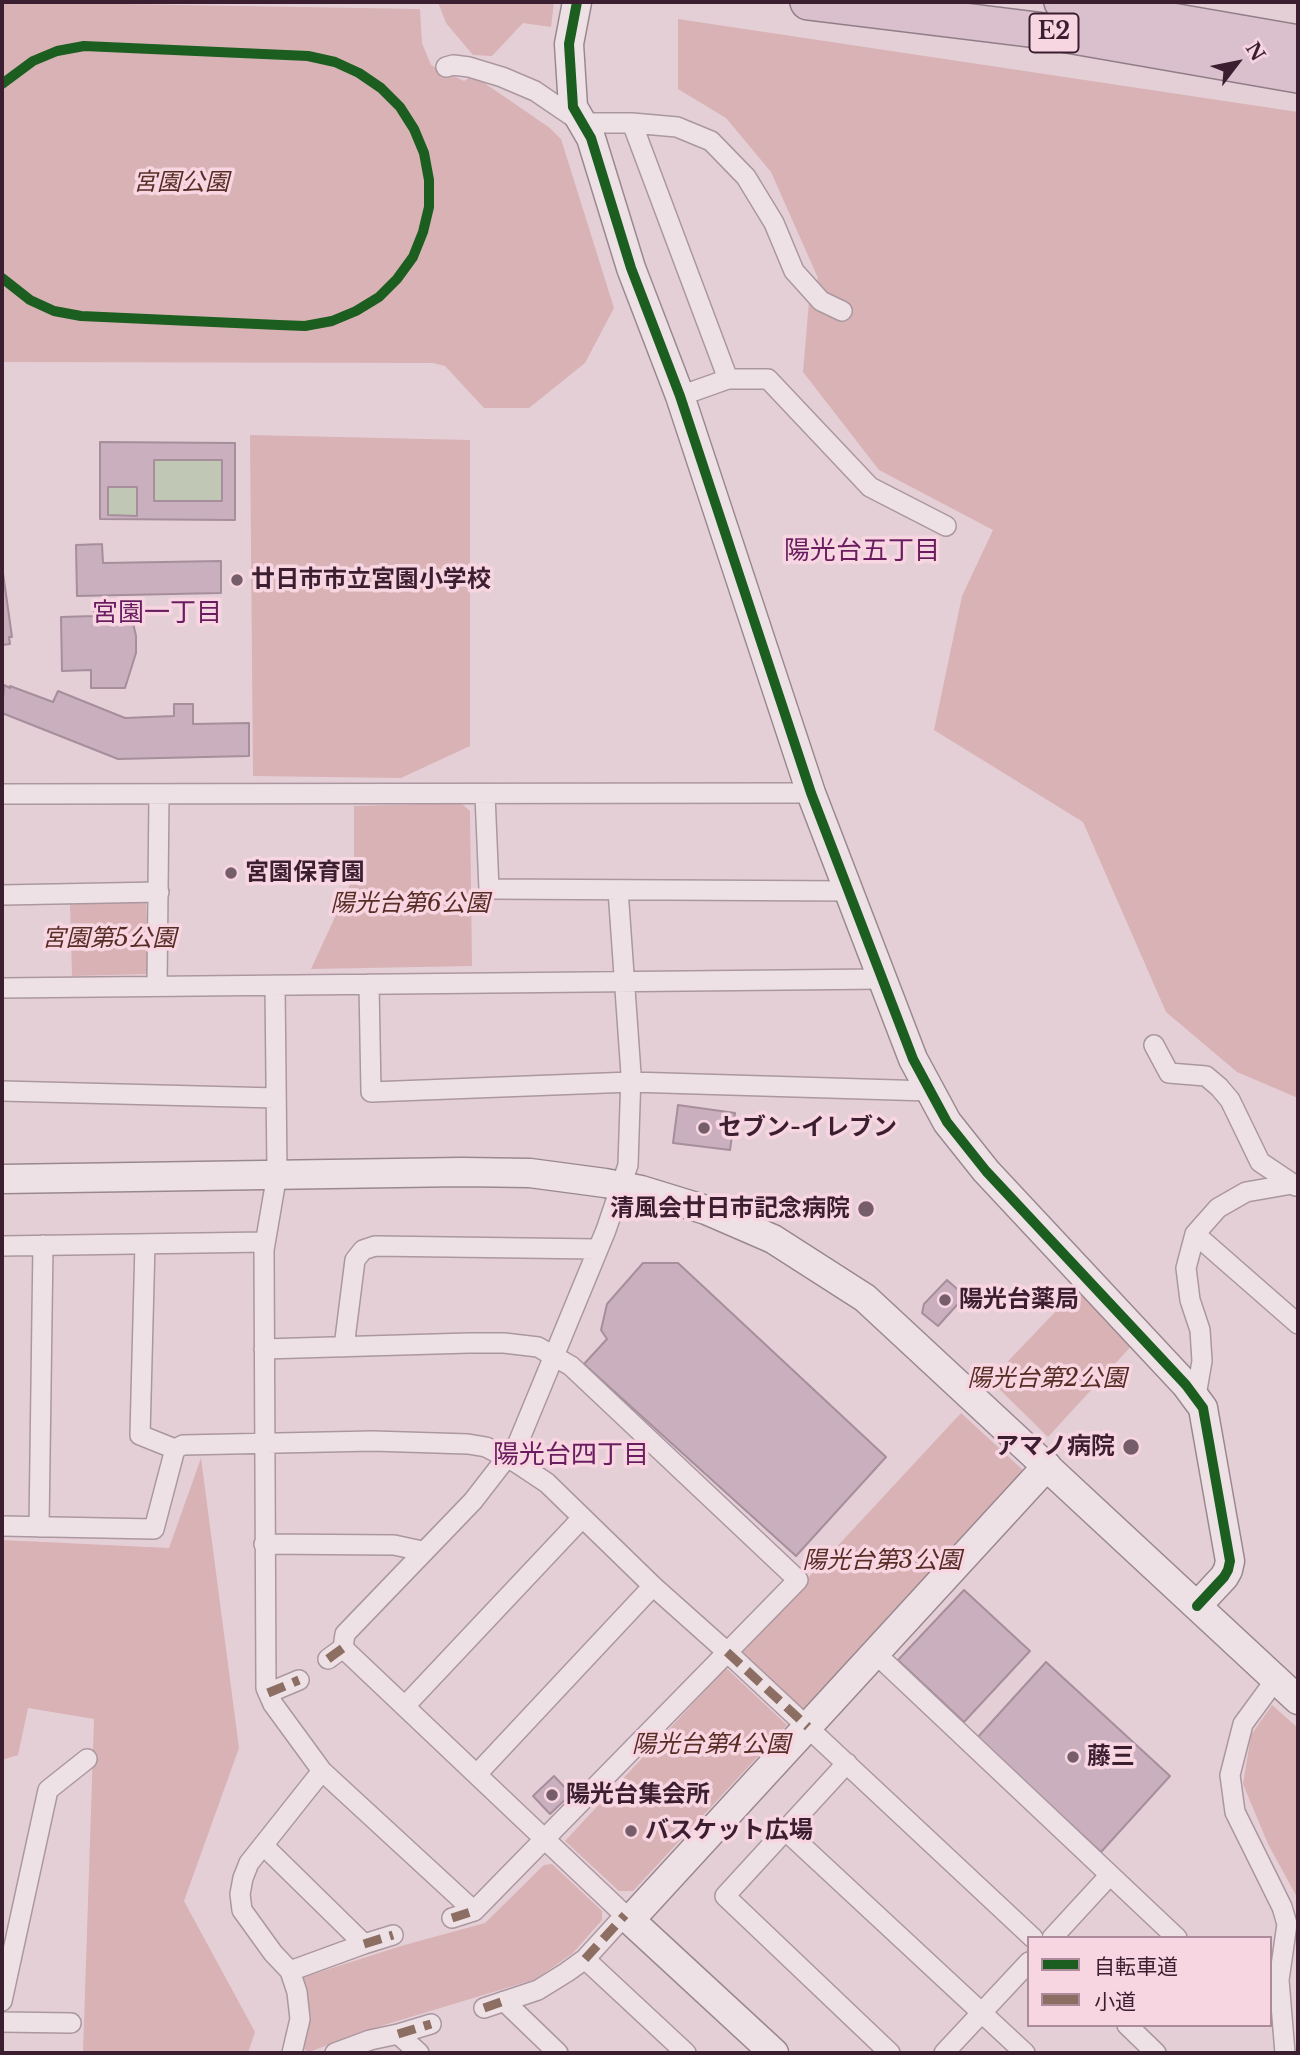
<!DOCTYPE html>
<html>
<head>
<meta charset="utf-8">
<style>
	body { margin:0 }
	#map { position:relative; width:1300px; height:2055px; overflow:hidden; background:#e5cfd7; font-family:"Libre Baskerville","Noto Sans JP",serif }
	canvas { display:block }
	.frame { position:absolute; inset:0; border:4px solid #3b1f30; pointer-events:none }
	.legend { position:absolute; left:1027px; top:1936px; width:245px; height:91px; box-sizing:border-box; background:#f7d5e1; border:2px solid #ac8c9a; margin:0; padding:9px 12px; list-style:none; font-size:21px; color:#3b1f30 }
	.legend li { display:flex; align-items:center; gap:14px; height:35px }
	.legend b { width:35px; border:2px solid #ac8c9a }
	.north { position:absolute; left:1202px; top:28px; width:70px; height:70px; -webkit-text-stroke:5px #f7d5e1; paint-order:stroke; rotate:58deg; font-size:19px; font-weight:700; line-height:28px; text-align:center; color:#3b1f30 }
	.north::after { content:''; display:block; margin:auto; width:24px; height:32px; background:#3b1f30; clip-path:polygon(50% 0,100% 100%,50% 72%,0 100%) }
</style>
</head>
<body>
<div id="map">
<canvas width="1300" height="2055"></canvas>
<div class="frame"></div>
<ul class="legend">
<li><b style="height:9px;background:#1b5e20"></b>自転車道</li>
<li><b style="height:9px;background:#8d6e63"></b>小道</li>
</ul>
<div class="north">N</div>
</div>
<script>
const context = document.querySelector('canvas').getContext('2d');
context.lineJoin = 'round';
function paint(path, color) { context.fillStyle = color; context.fill(path, 'evenodd'); }
const poly = rows => new Path2D(rows.map(r => 'M' + r).join(''));
function strokePath(path, color, width, dash) { context.strokeStyle = color; context.lineWidth = width; context.lineCap = dash ? 'butt' : 'round'; context.setLineDash(dash || []); context.stroke(path); }
function write(font, color, halo, rows, align = 'center') {
  context.font = font + ' "Libre Baskerville","Noto Sans JP",serif'; context.lineWidth = 7; context.setLineDash([]); context.textBaseline = 'middle'; context.strokeStyle = halo; context.fillStyle = color; for (const [text, x, y, turn = 0] of rows) {
    context.save(); context.translate(x, y); context.rotate((+turn || 0) * Math.PI / 180); context.textAlign = isNaN(turn) ? turn : align; if (halo) context.strokeText(text, 0, 0); context.fillText(text, 0, 0); context.restore();
  }
}
paint(poly([
	[2,2,420,9,422,43,431,65,464,81,472,76,477,78,550,128,561,139,614,308,585,363,529,408,484,408,445,366,433,363,2,362],
	[438,2,554,2,551,27,523,23,492,56,473,55,446,23],
	[678,19,1298,112,1298,1098,1237,1072,1166,1012,1083,822,934,730,962,596,993,530,879,470,803,372,809,301,818,278,771,172,726,118,678,89],
	[250,435,470,440,470,746,401,778,253,776],
	[461,803,470,811,472,966,311,969,354,876,354,806],
	[146,901,148,974,72,976,70,903],
	[1079,1287,1134,1343,1048,1437,990,1380],
	[961,1413,1024,1471,803,1710,740,1651],
	[201,1458,239,1748,184,1901,255,2032,248,2053,83,2053,94,1719,28,1708,18,1755,2,1760,2,1540,169,1548],
	[726,1668,787,1725,633,1891,619,1891,565,1841],
	[1272,1705,1298,1728,1298,1899,1268,1844,1243,1784,1251,1735],
	[552,1864,602,1911,602,1920,573,1953,536,1979,371,2029,309,2052,304,2049,311,2016,301,1978,401,1946,485,1923,544,1865]
]), '#d8b2b4');
paint(poly([
	[154,460,222,460,222,501,154,501],
	[108,487,137,487,137,516,108,515]
]), '#c1c7b5');
const building = poly([
	[100,442,235,443,235,520,100,519,100,442],
	[154,460,222,460,222,501,154,501,154,460],
	[108,487,137,487,137,516,108,515,108,487],
	[102,544,103,563,221,561,221,593,77,596,76,545,102,544],
	[2,566,12,637,9,637,10,644,2,645,2,566],
	[129,605,136,636,136,653,125,688,91,688,91,670,62,671,61,617,94,616,94,606,129,605],
	[4,685,10,688,10,686,53,702,58,691,125,718,174,716,174,704,193,704,193,724,249,723,249,756,118,759,2,713,4,685],
	[678,1105,735,1113,730,1150,673,1143,678,1105],
	[643,1263,678,1263,886,1457,796,1556,584,1364,607,1339,601,1330,607,1304,643,1263],
	[947,1280,965,1296,938,1326,922,1313,924,1304,947,1280],
	[964,1590,1030,1651,964,1722,898,1660,964,1590],
	[1046,1662,1170,1776,1101,1852,977,1738,1046,1662],
	[554,1776,571,1794,550,1814,533,1796,554,1776]
]);
paint(building, '#cab0be');
strokePath(building, '#a68e9b', 2);
const street = poly([
	[446,67,453,65,469,67,502,77,535,91,582,123,632,123,677,127,711,141,746,177,774,223,794,271,821,301,842,311],
	[632,123,728,379],
	[680,396,728,379,768,379,870,487,946,526],
	[2,794,811,793],
	[485,795,489,889,848,891],
	[618,890,631,1074,628,1165,606,1230,518,1443,473,1501,345,1634,343,1648,630,1920],
	[2,895,159,892],
	[369,984,371,1092,631,1082,929,1091],
	[275,985,277,1174,264,1250,266,1688,273,1704,322,1771,249,1863,243,1878,240,1894,242,1910,273,1953,290,1971,297,1992,300,2019,292,2053],
	[157,986,159,794],
	[2,988,882,979],
	[1154,1045,1169,1073,1206,1076,1219,1087,1230,1100,1260,1162,1296,1186],
	[2,1091,276,1098],
	[1195,1234,1298,1324],
	[145,1244,140,1435,175,1449],
	[2,1246,265,1242],
	[344,1347,355,1260,363,1250,375,1246,597,1249],
	[264,1349,469,1343,504,1343,538,1347,571,1366,798,1580,474,1911,322,1771],
	[1196,1396,1202,1361,1200,1330,1190,1300,1186,1268,1195,1234,1218,1208,1246,1192,1292,1184],
	[2,1526,154,1529,175,1449,183,1445,373,1441,468,1444,486,1447,517,1463,547,1483,653,1586,727,1652,1033,1938],
	[39,1527,43,1245],
	[264,1544,394,1545,422,1551],
	[875,1653,1177,1938],
	[328,1659,343,1648],
	[1276,1679,1243,1724,1230,1775,1235,1812,1282,1907,1287,1924,1279,1980,1285,2053],
	[268,1693,299,1680],
	[405,1706,582,1518],
	[847,1763,725,1896,890,2053],
	[477,1774,653,1586],
	[786,1831,1025,2053],
	[264,1846,364,1944,290,1971],
	[452,1918,474,1911],
	[1052,1938,1110,1875],
	[364,1944,393,1935],
	[585,1959,686,2053],
	[2,2001,48,1790,87,1759],
	[504,2001,558,2053],
	[484,2008,538,1990,567,1972,585,1959,625,1915],
	[2,2022,71,2023],
	[1127,2025,1156,2053],
	[398,2034,431,2024],
	[335,2053,370,2040,398,2034,419,2053],
	[944,2053,1029,1962]
]);
const secondary = poly([
	[577,2,569,44,573,107,591,138,631,268,680,396,811,793,913,1059,947,1122,986,1171,1186,1385,1203,1408,1230,1561,1228,1570,1224,1577,1197,1606],
	[2,1179,462,1172,530,1173,605,1183,641,1190,706,1210,773,1239,865,1298,1298,1700],
	[774,2053,630,1920,1047,1466]
]);
const highway = poly([
	[808,2,1045,31,1298,75],
	[1062,2,1298,43]
]);
strokePath(street, '#ab97a0', 22);
strokePath(secondary, '#9a8890', 31);
strokePath(highway, '#907e87', 38);
strokePath(street, '#eee1e5', 19);
strokePath(secondary, '#eee1e5', 28);
strokePath(highway, '#d9c0cc', 35);
strokePath(poly([
	[727,1652,808,1727],
	[328,1659,343,1648],
	[268,1693,299,1680],
	[452,1918,474,1911],
	[364,1944,393,1935],
	[585,1959,625,1915],
	[484,2008,504,2001],
	[398,2034,431,2024]
]), '#8d6e63', 9, [18, 9]);
strokePath(poly([
	[577,2,569,44,573,107,591,138,631,268,680,396,811,793,913,1059,947,1122,986,1171,1186,1385,1203,1408,1230,1561,1228,1570,1224,1577,1197,1606],
	[2,84,33,61,57,51,84,46,308,56,335,62,359,73,381,88,400,107,414,129,424,153,429,180,429,207,423,232,413,257,397,279,379,297,356,311,332,321,305,326,279,325,81,316,54,311,30,300,2,278]
]), '#1b5e20', 10);
for (const [x, y, r, color] of [
	[237,580,7,"#765d6a"],
	[231,873,7,"#765d6a"],
	[704,1128,7,"#765d6a"],
	[866,1209,9,"#765d6a"],
	[945,1300,7,"#765d6a"],
	[1131,1447,9,"#765d6a"],
	[1073,1757,7,"#765d6a"],
	[552,1795,7,"#765d6a"],
	[631,1831,7,"#765d6a"]
]) { const dot = new Path2D(); dot.arc(x, y, r, 0, 2 * Math.PI); context.fillStyle = color; context.fill(dot); strokePath(dot, '#f7d5e1', 2.5); }
for (const [x, y, w] of [
	[1054,33,49]
]) { const box = new Path2D(); box.roundRect(x - w / 2, y - 19.5, w, 39, 5); context.fillStyle = '#f7d5e1'; context.fill(box); strokePath(box, '#3b1f30', 2); }
write('bold 23px', '#3b1f30', null, [
	["E2",1054,33]
]);
write('italic 24px', '#582d25', '#f7d5e1', [
	["宮園公園",181,183],
	["陽光台第6公園",410,904],
	["宮園第5公園",109,939],
	["陽光台第2公園",1047,1379],
	["陽光台第3公園",882,1561],
	["陽光台第4公園",711,1745]
]);
write('bold 24px', '#3b1f30', '#f7d5e1', [
	["廿日市市立宮園小学校",251,580],
	["宮園保育園",245,873],
	["セブン-イレブン",718,1128],
	["清風会廿日市記念病院",850,1209,"right"],
	["陽光台薬局",959,1300],
	["アマノ病院",1115,1447,"right"],
	["藤三",1087,1757],
	["陽光台集会所",566,1795],
	["バスケット広場",645,1831]
], 'left');
write('26px', '#691d5f', '#f7d5e1', [
	["陽光台五丁目",862,552],
	["宮園一丁目",157,614],
	["陽光台四丁目",571,1456]
]);
</script>
</body>
</html>
